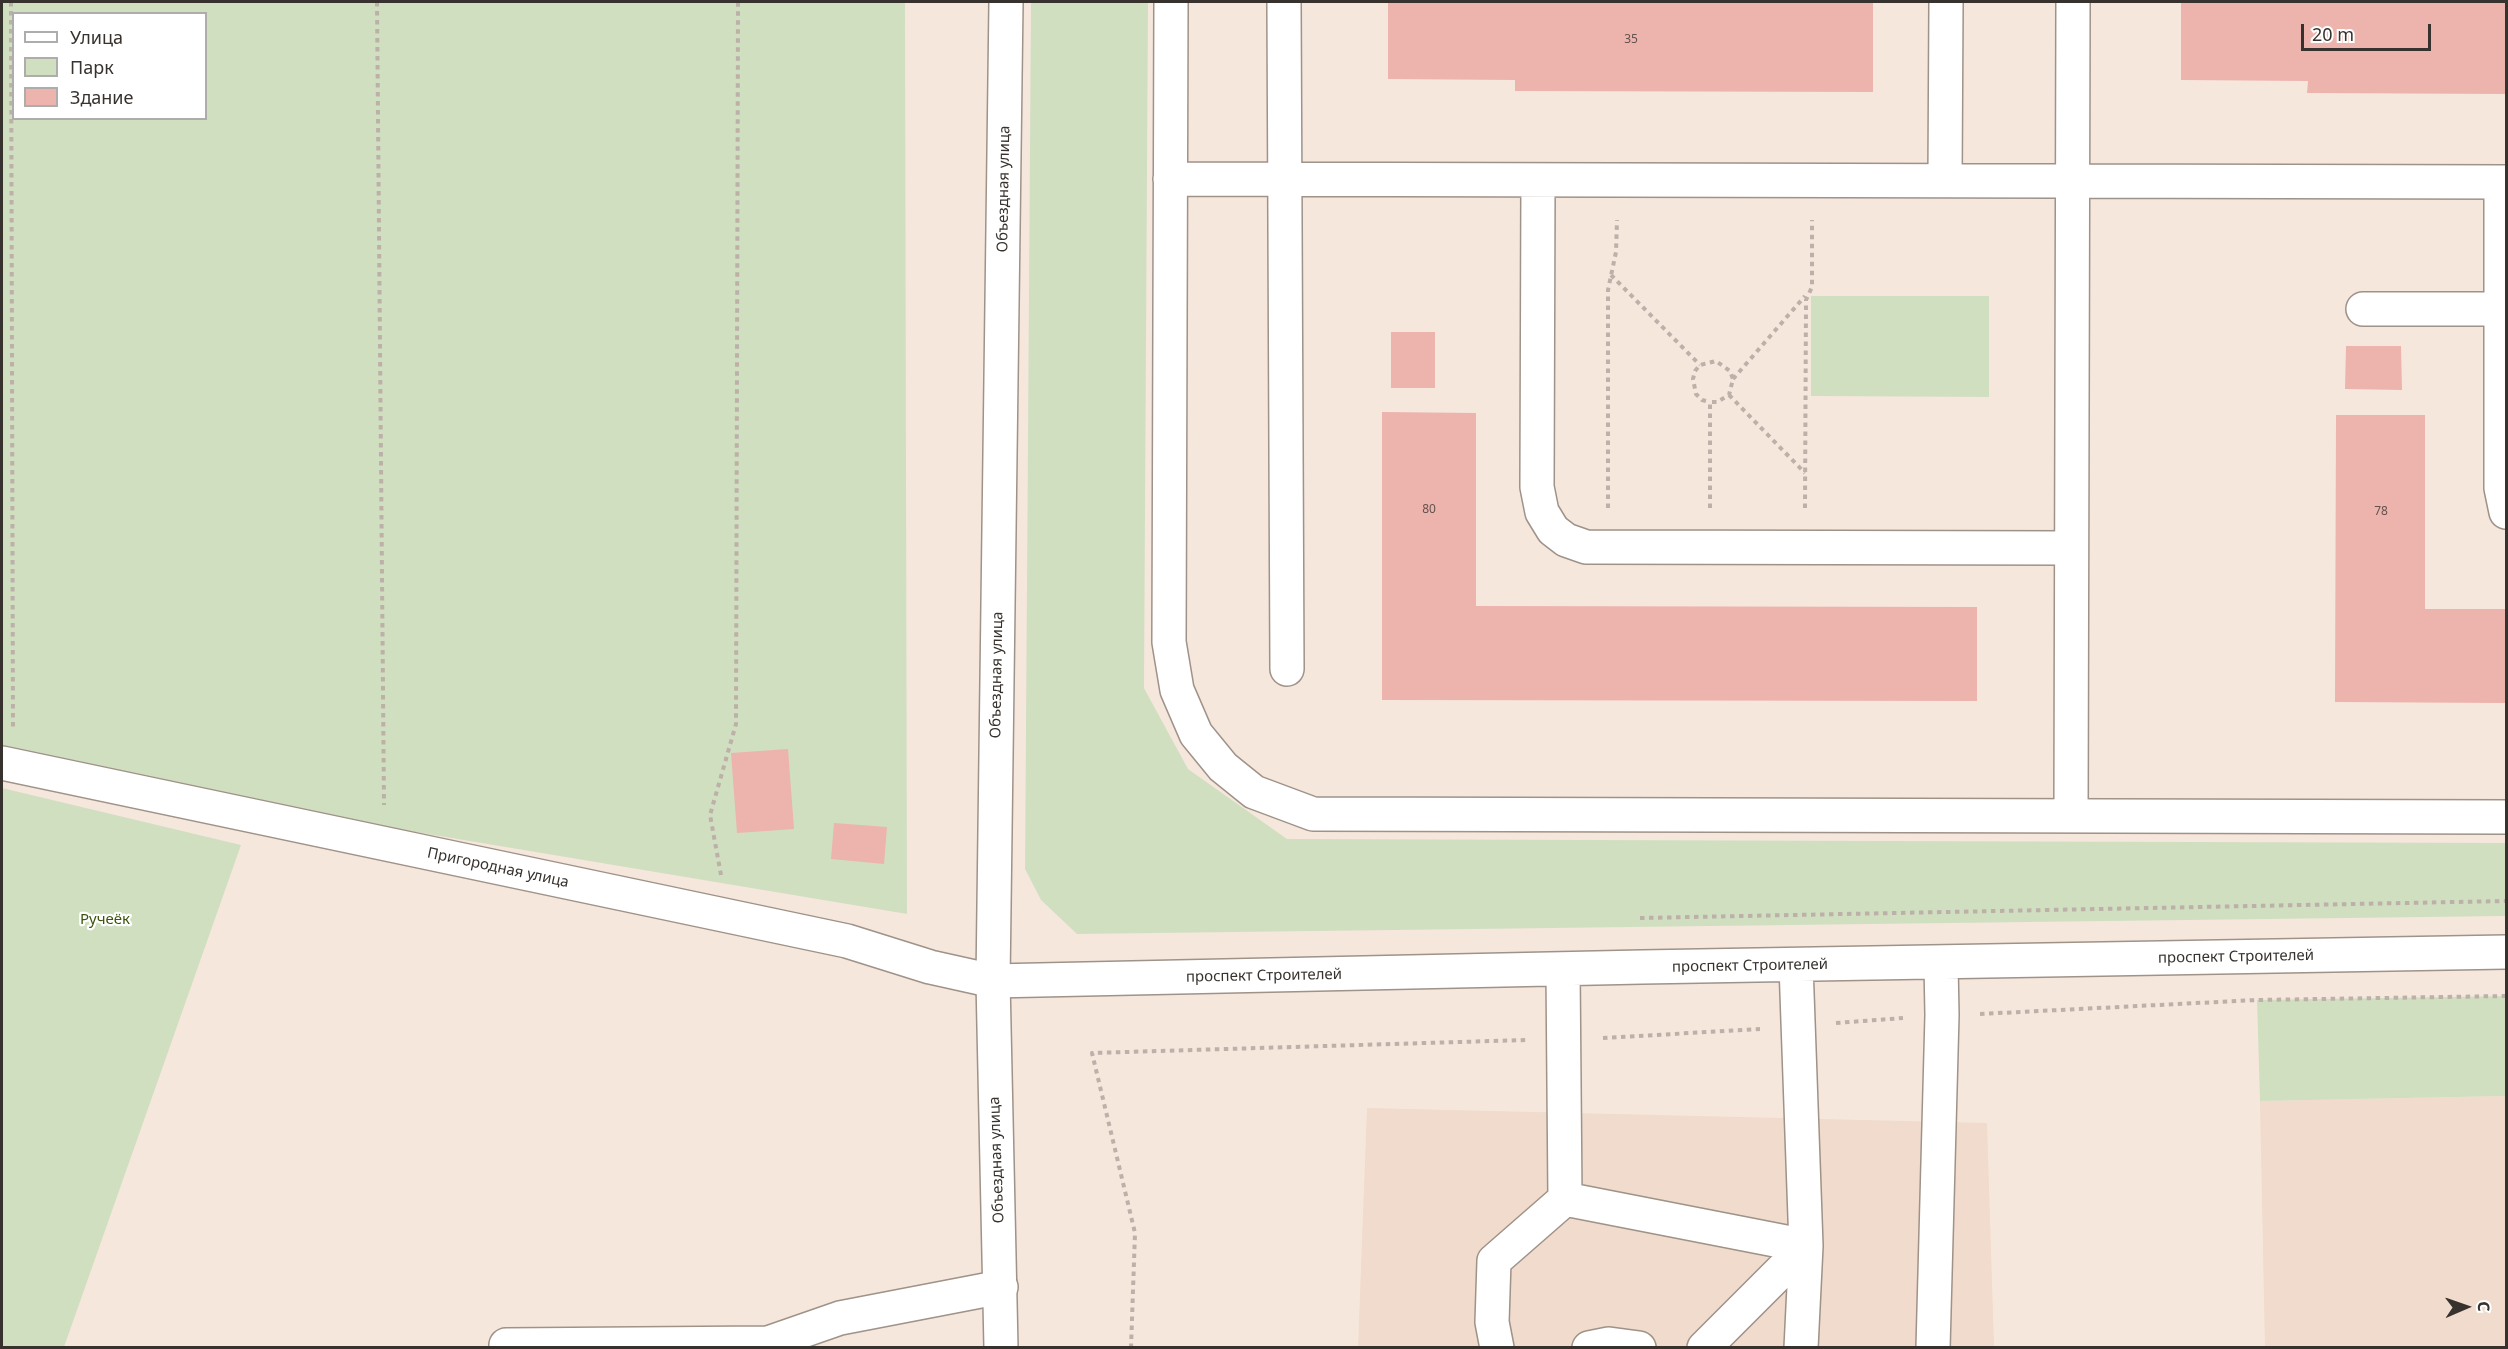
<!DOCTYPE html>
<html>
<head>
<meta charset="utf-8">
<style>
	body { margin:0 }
	#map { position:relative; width:2508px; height:1349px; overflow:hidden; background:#f6e7dd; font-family:"Noto Sans",sans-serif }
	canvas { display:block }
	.frame { position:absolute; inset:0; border:3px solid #37322e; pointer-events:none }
	.legend { position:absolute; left:12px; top:12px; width:195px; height:108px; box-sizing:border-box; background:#fff; border:2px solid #afadab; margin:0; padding:8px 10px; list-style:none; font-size:18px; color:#37322e }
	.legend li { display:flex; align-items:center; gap:12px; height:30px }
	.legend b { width:30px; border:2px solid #afadab }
	.north { position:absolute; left:2436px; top:1277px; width:60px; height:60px; -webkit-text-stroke:4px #fff; paint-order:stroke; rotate:88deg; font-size:16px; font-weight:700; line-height:24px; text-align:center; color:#37322e }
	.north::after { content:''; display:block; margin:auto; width:21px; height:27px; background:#37322e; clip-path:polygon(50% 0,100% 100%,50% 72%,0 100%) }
	.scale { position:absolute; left:2301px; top:24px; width:130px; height:27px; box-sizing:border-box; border:3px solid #37322e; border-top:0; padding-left:8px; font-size:18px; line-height:21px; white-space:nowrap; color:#37322e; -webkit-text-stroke:4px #fff; paint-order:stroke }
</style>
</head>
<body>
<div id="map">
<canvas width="2508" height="1349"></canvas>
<div class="frame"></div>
<ul class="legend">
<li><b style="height:8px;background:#fff"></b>Улица</li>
<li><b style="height:16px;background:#d1dfc1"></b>Парк</li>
<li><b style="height:16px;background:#edb3ad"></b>Здание</li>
</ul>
<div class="north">С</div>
<div class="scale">20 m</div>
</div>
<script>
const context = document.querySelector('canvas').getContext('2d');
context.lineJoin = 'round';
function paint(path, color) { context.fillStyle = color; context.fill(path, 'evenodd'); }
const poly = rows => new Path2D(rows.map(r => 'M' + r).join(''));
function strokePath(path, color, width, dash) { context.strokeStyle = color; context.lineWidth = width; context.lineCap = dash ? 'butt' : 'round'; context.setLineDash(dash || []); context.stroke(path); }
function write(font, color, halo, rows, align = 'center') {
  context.font = font + ' "Noto Sans",sans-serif'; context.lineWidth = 4.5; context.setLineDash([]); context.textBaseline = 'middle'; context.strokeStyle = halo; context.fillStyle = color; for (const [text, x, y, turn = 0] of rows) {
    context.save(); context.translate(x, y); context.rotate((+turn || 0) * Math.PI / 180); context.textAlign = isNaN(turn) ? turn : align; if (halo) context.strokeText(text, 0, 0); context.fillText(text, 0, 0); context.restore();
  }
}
paint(poly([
	[2506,1096,2506,1347,2265,1347,2260,1101],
	[1367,1108,1987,1123,1994,1347,1358,1348]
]), '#f0dbcc');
paint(poly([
	[2,2,905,2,907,914,278,809,2,749],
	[14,14,206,14,206,118,14,118],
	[1031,2,1148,2,1144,688,1188,769,1287,839,2506,843,2506,916,1077,934,1041,900,1025,869],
	[1811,296,1989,296,1989,397,1811,396],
	[2,788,241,845,64,1347,2,1347],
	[2506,996,2506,1096,2260,1101,2257,1000]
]), '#d1dfc1');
paint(poly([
	[1388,2,1873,2,1873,92,1515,91,1515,80,1388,79],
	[2181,2,2506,2,2506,94,2307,93,2308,81,2181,80],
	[1391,332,1435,332,1435,388,1391,388],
	[2346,346,2401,346,2402,390,2345,389],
	[1382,412,1476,413,1476,606,1977,607,1977,701,1382,700],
	[2336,415,2425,415,2425,609,2506,609,2506,703,2335,702],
	[788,749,794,829,737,833,731,753],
	[834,823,887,827,884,864,831,859]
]), '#edb3ad');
const minor = poly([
	[1171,2,1169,642,1177,690,1196,734,1223,767,1254,792,1313,814,2506,817],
	[1284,2,1287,669],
	[1170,179,2506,182],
	[1538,180,1537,487,1542,512,1553,530,1566,540,1586,547,2071,548],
	[1945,180,1946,2],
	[2501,182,2501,488,2506,512],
	[2363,309,2501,309],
	[2,763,847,941,930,967,993,981,1642,967,2506,952],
	[2071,816,2073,2],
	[1796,965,1806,1246,1801,1348],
	[1563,970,1565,1199,1806,1246,1704,1348],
	[506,1348,506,1345,768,1343,840,1318,1001,1287],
	[1497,1348,1492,1322,1494,1261,1565,1199],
	[1589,1348,1609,1344,1639,1348],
	[1933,1348,1942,1015,1941,963]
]);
const major = poly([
	[1001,1348,993,981,1006,2]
]);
strokePath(minor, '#9f9288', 36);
strokePath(major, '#9f9288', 36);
strokePath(poly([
	[11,2,13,727],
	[377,2,384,805],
	[1611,275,1700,365],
	[1733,379,1805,296],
	[1729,395,1805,473],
	[1608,508,1608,290,1616,252,1617,220],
	[1710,508,1710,402,1717,402,1729,395,1733,379,1730,371,1716,361,1700,365,1695,371,1693,379,1696,394,1702,400,1710,402],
	[1805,508,1806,300,1812,287,1812,220],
	[721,875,710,815,736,724,738,2],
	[1640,918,2506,901],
	[1980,1014,2257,1000,2506,996],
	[1836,1023,1903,1018],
	[1603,1038,1760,1029],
	[1131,1348,1135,1233,1092,1053,1526,1040]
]), '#bcb0a8', 4, [4.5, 4.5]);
strokePath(minor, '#fff', 33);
strokePath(major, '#fff', 33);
write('12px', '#64524e', null, [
	["35",1631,40],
	["80",1429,510],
	["78",2381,512]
]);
write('15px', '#37322e', '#fff', [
	["Объездная улица",1004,189,-89],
	["Объездная улица",997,675,-89],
	["Пригородная улица",498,868,12],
	["проспект Строителей",2236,957,-1],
	["проспект Строителей",1750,966,-1],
	["проспект Строителей",1264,976,-1],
	["Объездная улица",997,1160,-92]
]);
write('15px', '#3c540c', '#fff', [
	["Ручеёк",105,920]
]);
</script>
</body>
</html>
